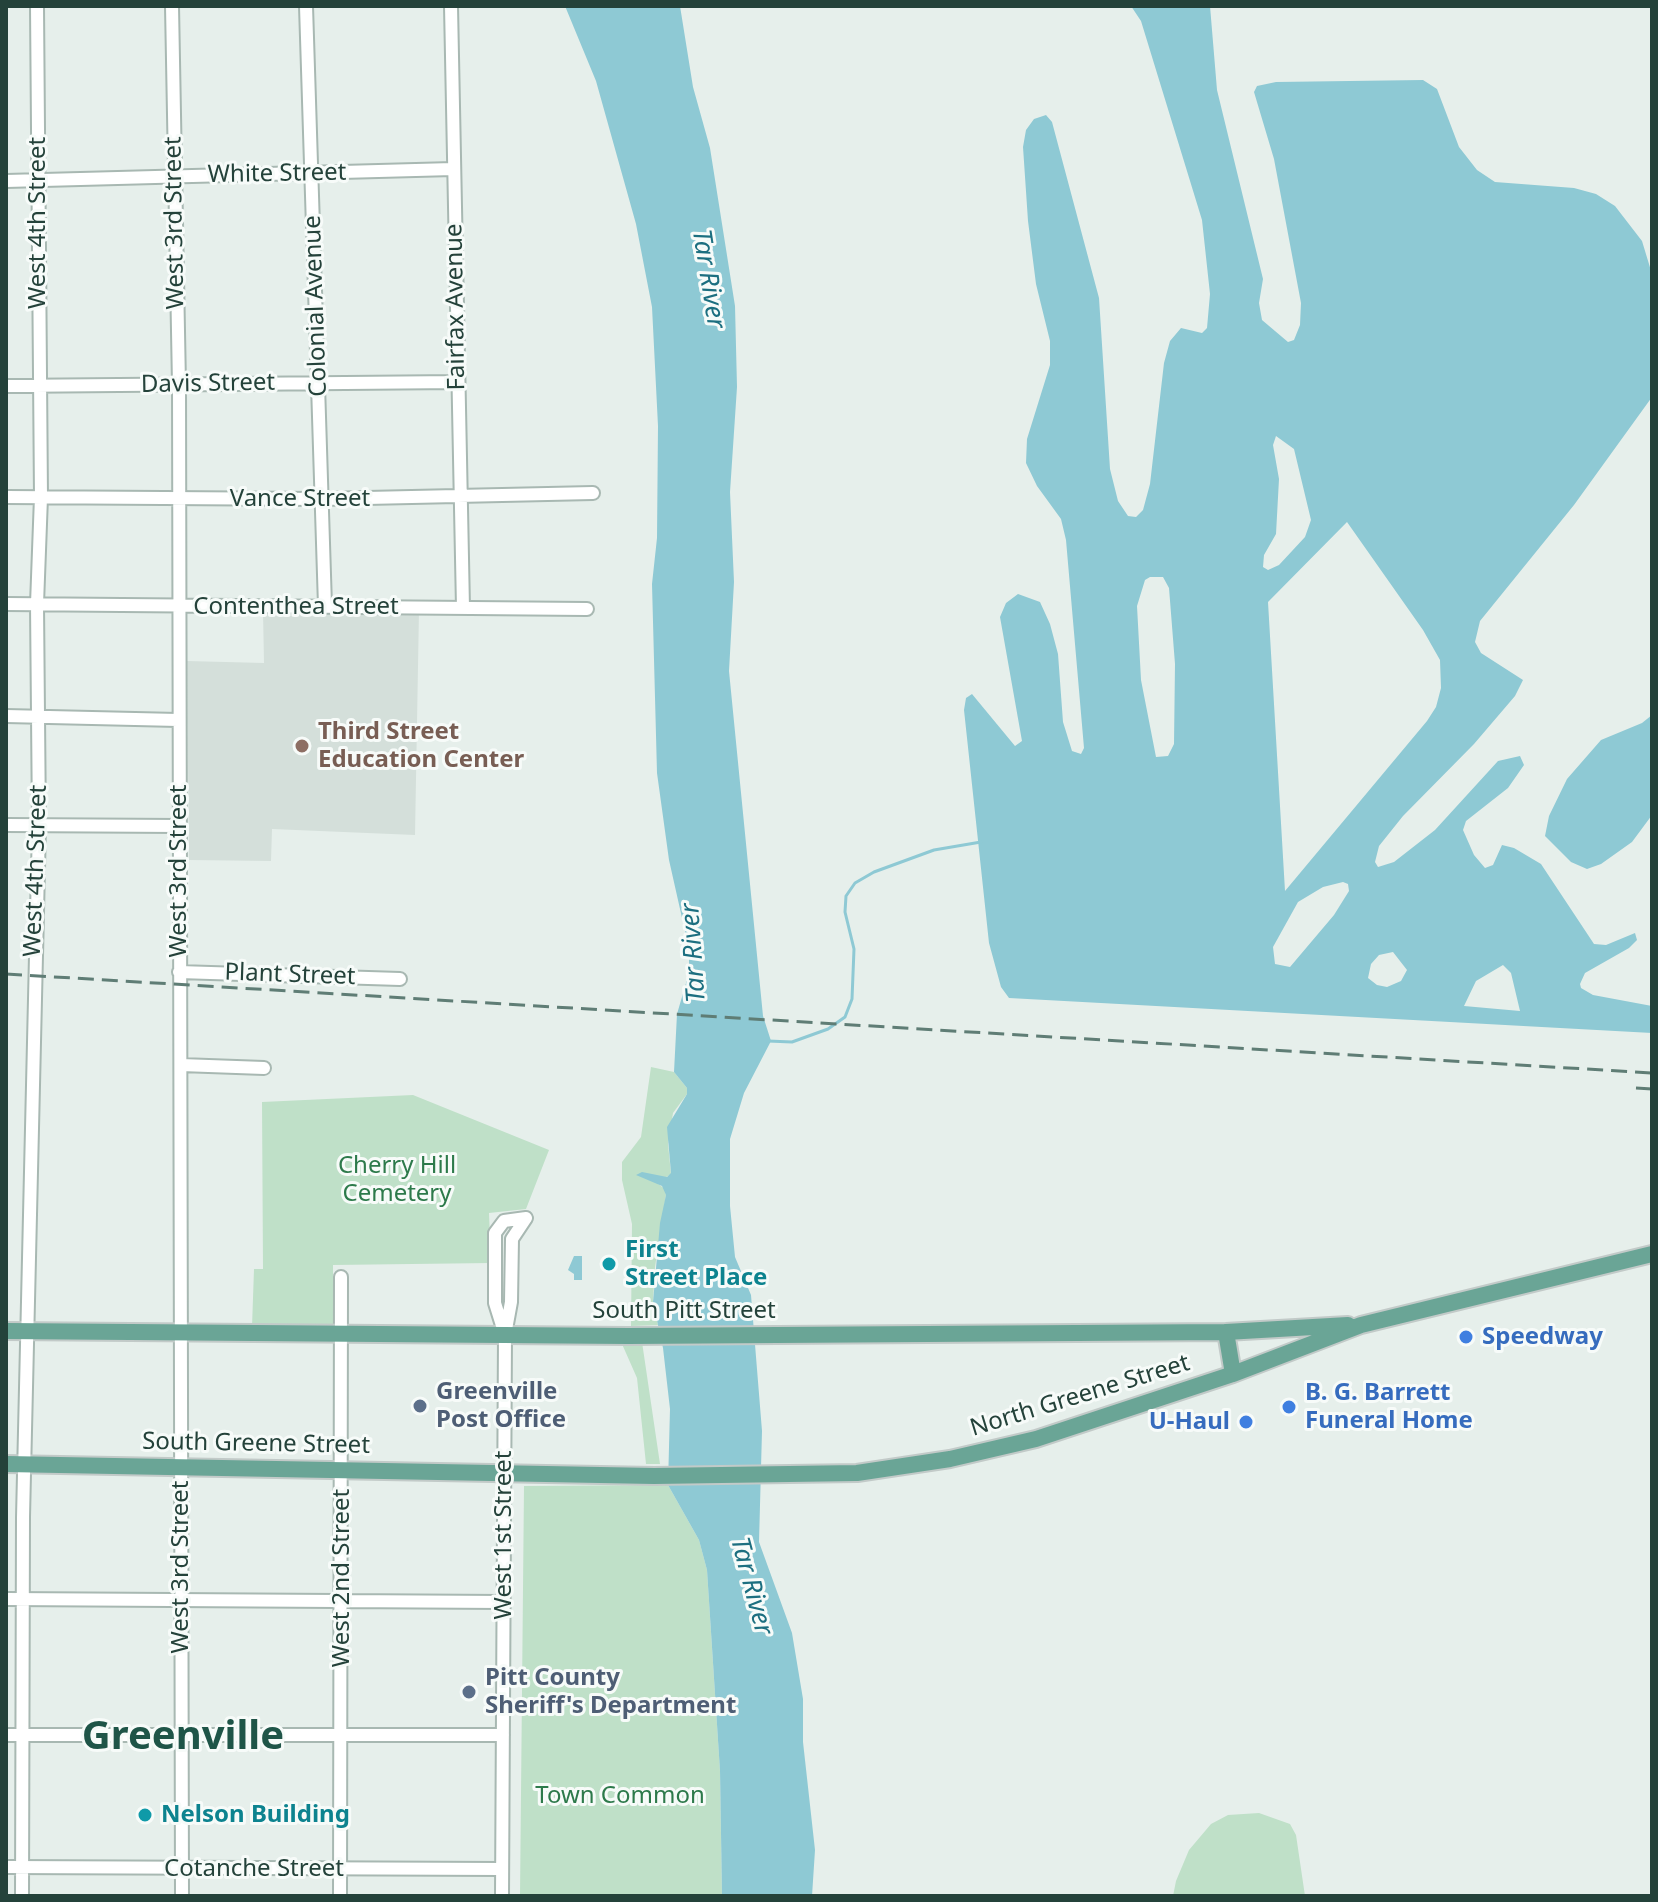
<!DOCTYPE html>
<html>
<head>
<meta charset="utf-8">
<style>
	body { margin:0 }
	#map { position:relative; width:1658px; height:1902px; overflow:hidden; background:#e6efeb; font-family:"Noto Sans",sans-serif }
	canvas { display:block }
	.frame { position:absolute; inset:0; border:8px solid #24423a; pointer-events:none }
</style>
</head>
<body>
<div id="map">
<canvas width="1658" height="1902"></canvas>
<div class="frame"></div>
</div>
<script>
const context = document.querySelector('canvas').getContext('2d');
context.lineJoin = 'round';
function paint(path, color) { context.fillStyle = color; context.fill(path, 'evenodd'); }
const poly = rows => new Path2D(rows.map(r => 'M' + r).join(''));
function strokePath(path, color, width, dash) { context.strokeStyle = color; context.lineWidth = width; context.lineCap = dash ? 'butt' : 'round'; context.setLineDash(dash || []); context.stroke(path); }
function write(font, color, halo, rows, align = 'center') {
  context.font = font + ' "Noto Sans",sans-serif'; context.lineWidth = 6; context.setLineDash([]); context.textBaseline = 'middle'; context.strokeStyle = halo; context.fillStyle = color; for (const [text, x, y, turn = 0] of rows) {
    context.save(); context.translate(x, y); context.rotate((+turn || 0) * Math.PI / 180); context.textAlign = isNaN(turn) ? turn : align; if (halo) context.strokeText(text, 0, 0); context.fillText(text, 0, 0); context.restore();
  }
}
paint(poly([
	[419,610,415,835,272,829,271,861,189,860,187,661,264,663,263,611]
]), '#d4dfda');
paint(poly([
	[651,1067,674,1072,687,1088,687,1094,673,1113,668,1144,671,1174,657,1183,665,1189,666,1195,655,1267,653,1302,658,1325,631,1326,632,1224,622,1180,622,1162,641,1137],
	[413,1095,549,1150,526,1209,489,1213,491,1263,333,1265,333,1326,252,1327,254,1269,263,1269,262,1102],
	[630,1340,642,1342,660,1464,646,1464,637,1378,622,1344],
	[668,1485,699,1540,707,1570,720,1771,722,1896,520,1896,524,1486],
	[1259,1813,1290,1824,1296,1835,1305,1896,1173,1896,1176,1881,1189,1850,1211,1824,1228,1815]
]), '#bfe0c8');
paint(poly([
	[565,6,680,6,693,87,710,148,735,306,737,387,730,492,734,582,729,671,763,1016,771,1041,744,1093,730,1139,730,1206,735,1257,751,1295,762,1431,759,1542,792,1633,803,1699,803,1742,815,1850,812,1896,722,1896,720,1771,707,1570,699,1540,668,1485,670,1409,663,1348,653,1302,660,1223,666,1195,662,1186,636,1175,642,1172,667,1177,671,1173,667,1127,687,1094,687,1088,674,1072,677,1014,689,973,689,949,669,860,657,773,652,584,657,538,658,426,652,307,636,224,596,81],
	[1131,6,1210,6,1217,90,1263,279,1259,303,1262,320,1288,342,1294,340,1300,325,1301,303,1274,159,1254,92,1257,86,1276,82,1423,80,1437,89,1459,147,1477,170,1495,182,1574,188,1596,194,1615,206,1642,241,1652,274,1652,397,1574,505,1480,621,1475,642,1481,653,1523,680,1515,696,1474,744,1403,816,1379,846,1375,862,1378,867,1394,862,1435,830,1498,761,1520,756,1524,765,1508,788,1466,821,1463,830,1474,855,1485,868,1493,865,1502,845,1514,848,1541,864,1594,944,1606,945,1635,933,1637,940,1629,948,1585,973,1580,984,1581,988,1593,995,1652,1006,1652,1033,1009,998,1001,987,989,943,964,710,966,698,972,694,1015,746,1022,741,1000,617,1006,603,1018,594,1040,602,1050,624,1058,654,1063,722,1072,751,1081,754,1084,748,1066,540,1061,519,1037,486,1026,463,1027,439,1050,365,1050,341,1036,284,1028,221,1023,147,1026,130,1034,119,1046,115,1052,122,1099,298,1110,469,1118,501,1128,516,1136,517,1143,510,1150,484,1164,363,1170,341,1181,328,1202,333,1207,328,1210,294,1202,220,1141,21],
	[1276,436,1294,449,1311,520,1305,537,1279,565,1268,570,1263,567,1264,555,1276,534,1279,479,1273,445],
	[1347,522,1423,630,1440,660,1441,688,1436,707,1427,721,1285,891,1268,602],
	[1150,577,1163,577,1169,588,1175,664,1174,744,1168,756,1156,757,1141,680,1137,606,1145,580],
	[1343,882,1348,884,1349,891,1334,915,1290,967,1275,964,1273,947,1298,902,1323,887],
	[1393,952,1407,970,1401,981,1387,987,1377,985,1368,978,1371,964,1379,955],
	[1503,965,1511,973,1520,1011,1464,1006,1476,981],
	[1652,715,1652,815,1632,842,1601,864,1587,869,1571,862,1545,836,1549,816,1567,779,1601,740,1642,723],
	[574,1256,582,1256,582,1280,574,1280,574,1274,568,1270]
]), '#8ec9d4');
strokePath(poly([
	[768,1041,792,1042,828,1029,845,1017,852,999,854,949,845,912,846,896,855,883,874,872,934,850,981,842]
]), '#8ec9d4', 3);
const minor = poly([
	[172,6,179,385,182,1896],
	[306,6,325,606],
	[451,6,463,608],
	[6,181,453,169],
	[6,386,458,382],
	[6,497,321,499,593,493],
	[6,604,587,609],
	[6,716,178,720],
	[6,825,180,826],
	[179,972,400,979],
	[181,1065,264,1068],
	[505,1335,495,1303,495,1233,504,1221,526,1218],
	[6,1599,504,1602],
	[6,1735,503,1735],
	[6,1867,502,1869],
	[22,1896,23,1517,39,826,37,604,41,497,37,6],
	[340,1896,341,1277],
	[502,1896,505,1335,511,1302,512,1239,526,1218]
]);
const major = poly([
	[6,1331,628,1336,1226,1332,1348,1325],
	[1226,1332,1233,1374],
	[6,1464,654,1476,857,1473,950,1459,1036,1439,1233,1374,1361,1325,1652,1254]
]);
strokePath(minor, '#a8b8b2', 16);
strokePath(major, '#c2cac8', 20);
strokePath(minor, '#fff', 12);
strokePath(major, '#6aa596', 16);
strokePath(poly([
	[6,974,1652,1073],
	[1636,1088,1652,1089]
]), '#5f7d75', 3, [16, 8]);
for (const [x, y, r, color] of [
	[302,746,8,"#8d6e63"],
	[609,1264,8,"#0f9aa8"],
	[1466,1337,8,"#3f7fe0"],
	[420,1406,8,"#5c6f8a"],
	[1289,1407,8,"#3f7fe0"],
	[1246,1422,8,"#3f7fe0"],
	[469,1692,8,"#5c6f8a"],
	[145,1815,8,"#0f9aa8"]
]) { const dot = new Path2D(); dot.arc(x, y, r, 0, 2 * Math.PI); context.fillStyle = color; context.fill(dot); strokePath(dot, '#f7fbf9', 3); }
write('24px', '#24423a', '#f7fbf9', [
	["White Street",277,174,-1],
	["West 4th Street",38,223,-90],
	["West 3rd Street",175,223,-91],
	["Colonial Avenue",316,306,-92],
	["Fairfax Avenue",456,307,-91],
	["Davis Street",208,384,-1],
	["Vance Street",300,499],
	["Contenthea Street",296,607],
	["West 4th Street",36,871,-88],
	["West 3rd Street",179,871,-90],
	["Plant Street",290,975,2],
	["South Pitt Street",684,1311],
	["North Greene Street",1080,1396,-17],
	["South Greene Street",256,1444,1],
	["West 1st Street",504,1535,-90],
	["West 3rd Street",181,1567,-90],
	["West 2nd Street",342,1578,-90],
	["Cotanche Street",254,1869]
]);
write('bold 24px', '#785e54', '#f7fbf9', [
	["Third Street",318,732],
	["Education Center",318,760]
], 'left');
write('24px', '#2d7a4b', '#f7fbf9', [
	["Cherry Hill",397,1166],
	["Cemetery",397,1194],
	["Town Common",620,1796]
]);
write('bold 24px', '#0d838f', '#f7fbf9', [
	["First",625,1250],
	["Street Place",625,1278],
	["Nelson Building",161,1815]
], 'left');
write('bold 24px', '#366cbe', '#f7fbf9', [
	["Speedway",1482,1337],
	["B. G. Barrett",1305,1393],
	["Funeral Home",1305,1421],
	["U-Haul",1230,1422,"right"]
], 'left');
write('bold 24px', '#4e5e75', '#f7fbf9', [
	["Greenville",436,1392],
	["Post Office",436,1420],
	["Pitt County",485,1678],
	["Sheriff's Department",485,1706]
], 'left');
write('italic 26px', '#1c6f80', '#f7fbf9', [
	["Tar River",708,279,81],
	["Tar River",694,953,-94],
	["Tar River",751,1586,75]
]);
write('bold 40px', '#1f5548', '#f7fbf9', [
	["Greenville",183,1738]
]);
</script>
</body>
</html>
